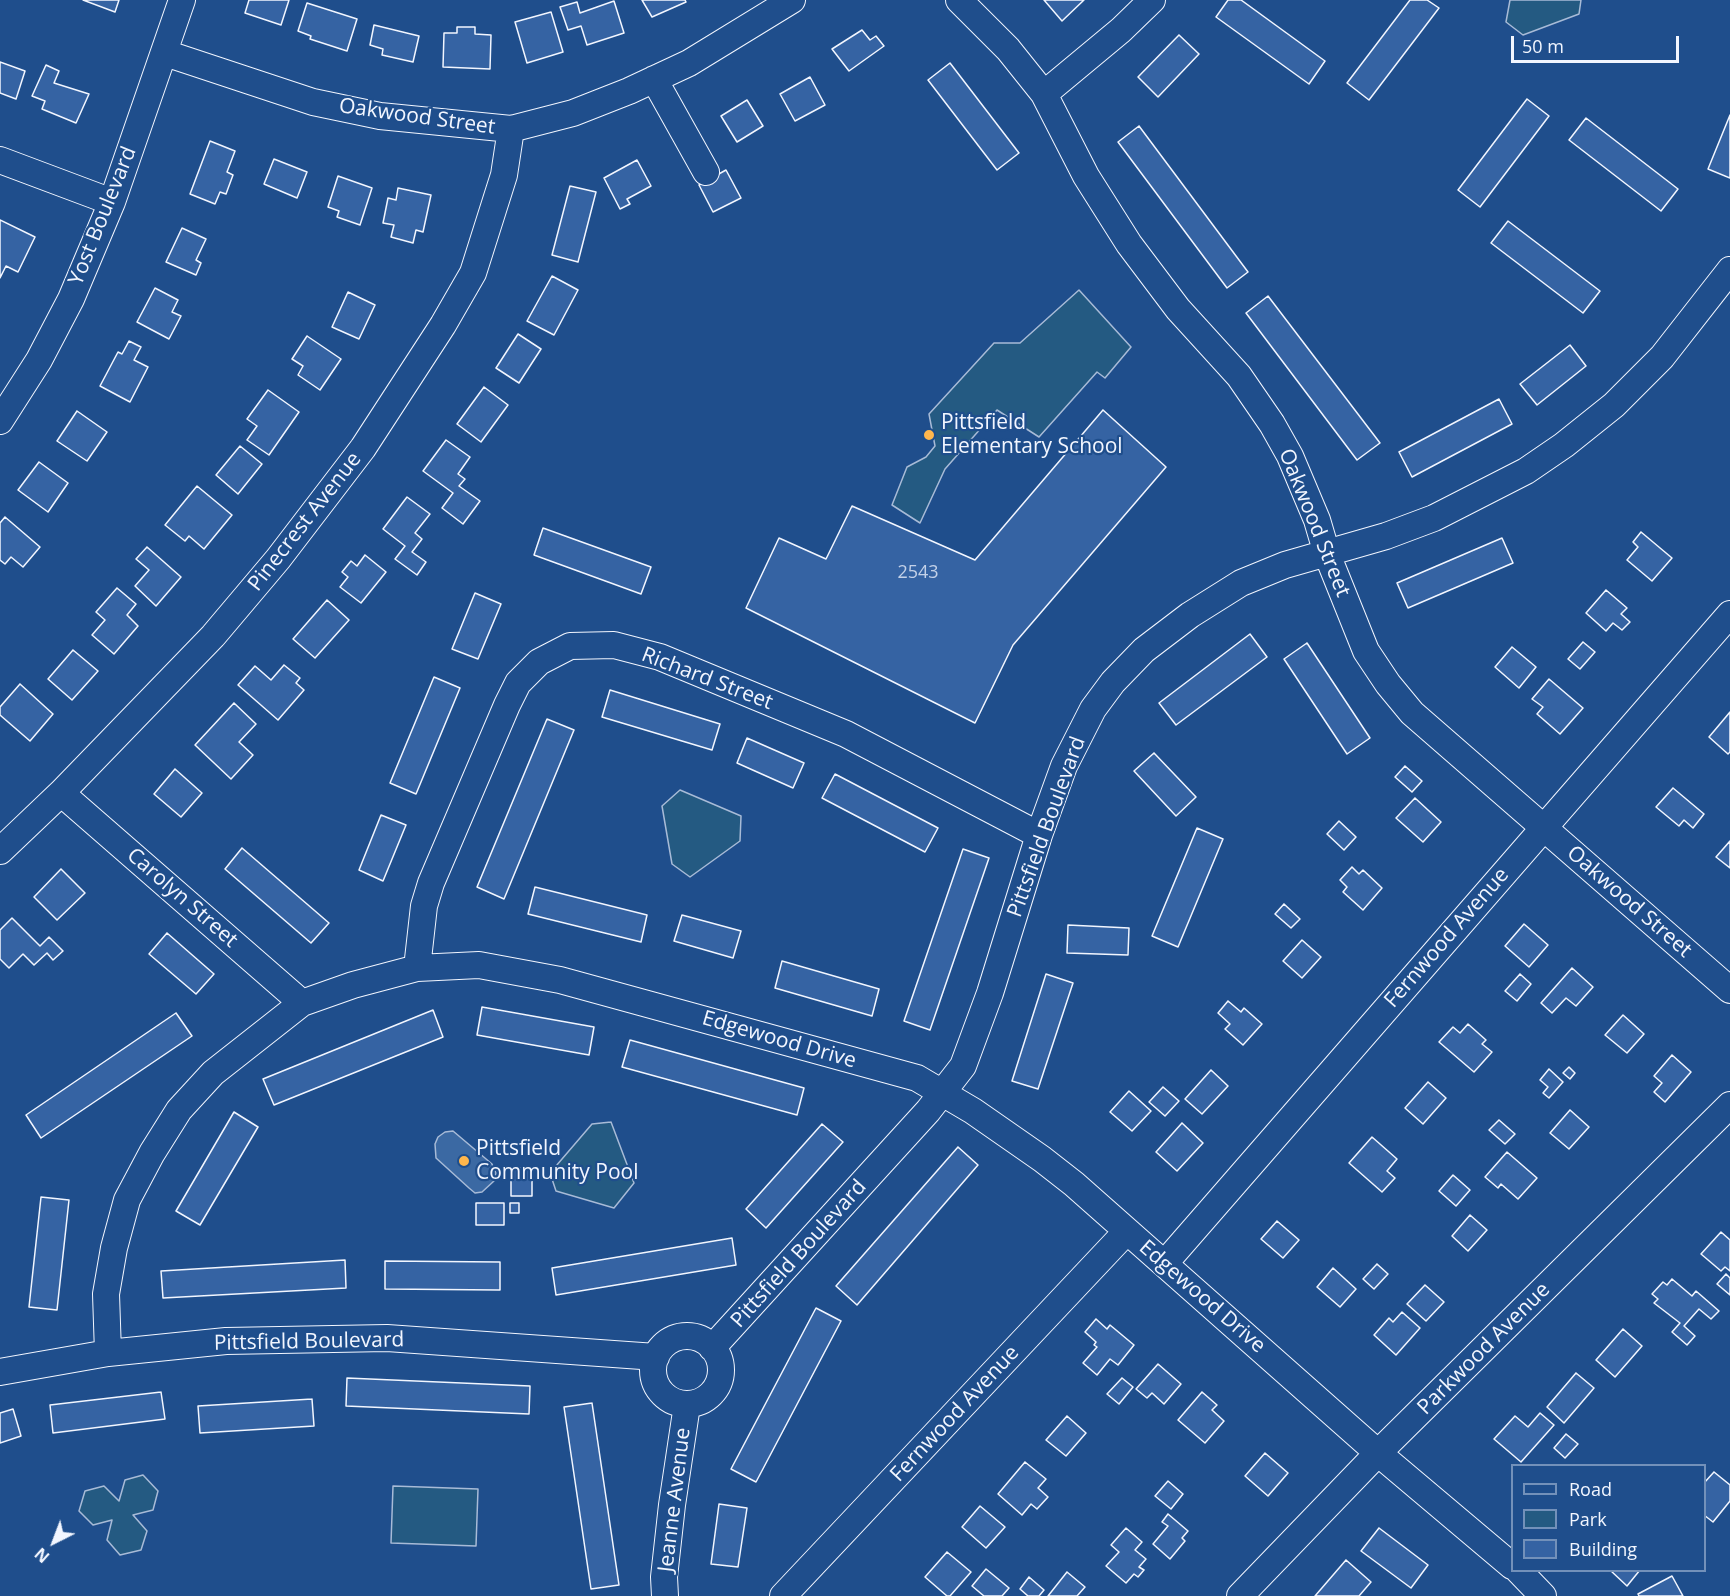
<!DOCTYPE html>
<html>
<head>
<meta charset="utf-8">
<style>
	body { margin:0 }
	#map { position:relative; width:1730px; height:1596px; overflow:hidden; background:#1f4e8c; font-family:"Open Sans",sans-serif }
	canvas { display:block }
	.legend { position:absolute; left:1511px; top:1464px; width:195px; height:108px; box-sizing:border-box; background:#1f4e8c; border:2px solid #7391ba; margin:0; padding:8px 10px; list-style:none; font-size:18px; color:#f2f6ff }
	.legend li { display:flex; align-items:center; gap:12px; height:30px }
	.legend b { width:30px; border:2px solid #7391ba }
	.north { position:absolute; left:24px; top:1512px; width:60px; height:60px; -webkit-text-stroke:4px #1f4e8c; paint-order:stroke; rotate:222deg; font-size:16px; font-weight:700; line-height:24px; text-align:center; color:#f2f6ff }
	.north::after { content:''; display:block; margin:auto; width:21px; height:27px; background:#f2f6ff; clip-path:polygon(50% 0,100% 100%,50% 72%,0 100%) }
	.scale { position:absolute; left:1511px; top:36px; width:168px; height:27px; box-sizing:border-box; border:3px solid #f2f6ff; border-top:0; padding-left:8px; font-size:18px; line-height:21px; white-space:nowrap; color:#f2f6ff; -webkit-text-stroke:4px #1f4e8c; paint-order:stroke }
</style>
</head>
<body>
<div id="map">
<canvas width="1730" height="1596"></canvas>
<ul class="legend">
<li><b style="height:8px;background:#1f4e8c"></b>Road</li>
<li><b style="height:16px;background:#245a82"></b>Park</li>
<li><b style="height:16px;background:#3563a3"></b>Building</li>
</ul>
<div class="north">N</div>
<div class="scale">50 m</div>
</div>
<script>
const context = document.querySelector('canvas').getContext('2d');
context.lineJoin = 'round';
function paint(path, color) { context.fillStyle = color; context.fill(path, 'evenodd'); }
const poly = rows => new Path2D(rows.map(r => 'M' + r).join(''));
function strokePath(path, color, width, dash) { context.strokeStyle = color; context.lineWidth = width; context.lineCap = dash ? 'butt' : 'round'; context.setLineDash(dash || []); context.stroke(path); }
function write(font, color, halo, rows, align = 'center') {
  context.font = font + ' "Open Sans",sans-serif'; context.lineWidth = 4.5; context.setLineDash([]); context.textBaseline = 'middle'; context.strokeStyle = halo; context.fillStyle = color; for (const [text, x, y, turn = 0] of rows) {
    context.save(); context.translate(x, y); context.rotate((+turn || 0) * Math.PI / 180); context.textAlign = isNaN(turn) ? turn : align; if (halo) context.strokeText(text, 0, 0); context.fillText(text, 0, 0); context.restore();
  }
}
const green = poly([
	[1510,0,1581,0,1579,14,1523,35,1506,22,1510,0],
	[1079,290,1131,347,1105,378,1097,372,1039,437,997,410,945,469,920,523,892,505,907,467,926,457,935,446,929,414,994,343,1020,343,1079,290],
	[680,790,741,816,740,841,690,877,672,864,662,806,680,790],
	[611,1122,634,1183,614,1208,556,1191,550,1173,592,1124,611,1122],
	[143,1475,158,1491,153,1510,133,1515,147,1531,141,1550,120,1555,107,1540,112,1520,93,1525,79,1511,85,1491,104,1486,119,1501,125,1480,143,1475],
	[393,1486,478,1489,476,1546,391,1543,393,1486]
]);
paint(green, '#245a82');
strokePath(green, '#a8bbd7', 1.5);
const water = poly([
	[453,1131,492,1164,496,1173,494,1181,482,1192,475,1193,469,1188,436,1158,435,1144,438,1137,445,1132,453,1131]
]);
paint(water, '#3b69a3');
strokePath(water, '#a8bbd7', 1.5);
const building = poly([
	[83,0,119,0,115,12,83,0],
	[249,0,289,0,281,25,245,13,249,0],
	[642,0,685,0,686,2,652,17,642,0],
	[1044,0,1084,0,1062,21,1044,0],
	[1228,0,1241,0,1325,61,1309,84,1216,17,1228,0],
	[1410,0,1427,0,1439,8,1369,100,1347,83,1410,0],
	[614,1,624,33,587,45,581,26,568,30,560,7,577,2,580,13,614,1],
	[307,3,357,19,347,51,310,39,311,36,298,31,307,3],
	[551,12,563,52,527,63,515,22,551,12],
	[374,25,419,36,413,62,382,55,383,49,370,45,374,25],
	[457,27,475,27,475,34,491,35,490,69,443,67,444,33,457,33,457,27],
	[862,30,870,40,876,36,884,46,849,71,832,49,862,30],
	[1179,35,1199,54,1158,97,1138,77,1179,35],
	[0,62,25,71,16,99,0,93,0,62],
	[950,63,1019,153,997,170,928,80,950,63],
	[46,65,59,71,54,83,89,94,76,123,42,109,45,101,32,96,46,65],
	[810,77,825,105,795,121,780,94,810,77],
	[1527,99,1549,116,1480,207,1458,190,1527,99],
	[747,100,763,126,737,142,721,116,747,100],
	[1730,115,1730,178,1708,169,1730,115],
	[1586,118,1678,189,1661,211,1569,140,1586,118],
	[1139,126,1248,272,1227,288,1118,142,1139,126],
	[210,141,235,151,227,172,233,175,226,194,220,192,215,204,190,194,210,141],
	[274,159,307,172,297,198,264,184,274,159],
	[637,160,651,186,627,199,630,204,620,209,604,178,637,160],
	[726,170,741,198,713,212,699,185,726,170],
	[338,176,372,188,360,225,337,217,339,211,328,207,338,176],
	[570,186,596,192,578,262,552,255,570,186],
	[398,188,431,195,423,232,416,230,413,243,391,237,394,225,383,223,388,198,396,200,398,188],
	[0,220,35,237,18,272,6,266,0,278,0,220],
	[1508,221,1600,291,1583,313,1491,243,1508,221],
	[182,228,206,239,196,260,201,263,196,275,166,262,182,228],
	[552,276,578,290,554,335,527,321,552,276],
	[155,288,178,300,172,312,181,316,169,339,137,322,155,288],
	[348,292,375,305,359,339,332,327,348,292],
	[1268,296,1380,443,1357,460,1246,313,1268,296],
	[518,334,541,349,519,383,496,368,518,334],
	[307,336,341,359,320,390,298,375,303,366,292,359,307,336],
	[129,341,141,347,134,360,148,367,130,402,100,386,118,352,122,354,129,341],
	[1570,345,1586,366,1537,405,1520,384,1570,345],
	[484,387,508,405,481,442,457,424,484,387],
	[268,390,299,412,269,455,247,440,257,426,247,419,268,390],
	[1499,399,1512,424,1412,477,1399,452,1499,399],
	[1103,410,1166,467,1013,645,975,723,746,608,779,538,826,559,852,506,975,560,1103,410],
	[77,411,107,432,87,461,57,441,77,411],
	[446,440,470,457,458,474,465,479,459,486,480,501,463,524,442,508,453,493,423,471,446,440],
	[240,446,262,464,238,494,216,475,240,446],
	[39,462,68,483,48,512,18,490,39,462],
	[197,486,232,515,204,549,189,536,185,541,165,525,197,486],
	[407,497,430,514,415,533,422,539,412,552,426,562,417,575,395,559,405,546,383,529,407,497],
	[5,517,40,547,23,567,11,557,5,564,0,560,0,523,5,517],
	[543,528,651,567,641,594,534,555,543,528],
	[1641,532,1672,558,1652,581,1627,560,1638,547,1633,542,1641,532],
	[1502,538,1513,563,1408,608,1397,583,1502,538],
	[147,547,181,577,156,606,135,586,149,570,136,559,147,547],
	[365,555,386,572,361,603,340,587,348,577,342,572,351,561,357,566,365,555],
	[117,588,136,604,127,615,138,626,114,654,92,635,105,620,96,612,117,588],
	[1606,590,1627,608,1621,614,1630,622,1622,630,1613,623,1606,631,1586,613,1606,590],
	[475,593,501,604,478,659,452,649,475,593],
	[327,600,349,620,315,658,293,639,327,600],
	[1250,634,1267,657,1176,725,1159,703,1250,634],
	[1583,642,1595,652,1580,669,1568,659,1583,642],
	[1307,643,1370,738,1347,754,1284,659,1307,643],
	[1512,647,1536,667,1519,688,1495,667,1512,647],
	[73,650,98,671,72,700,48,679,73,650],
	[284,665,300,678,296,683,304,690,278,720,238,685,255,666,271,680,284,665],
	[434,677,460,688,416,794,390,783,434,677],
	[1549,679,1583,708,1560,734,1537,714,1543,707,1532,699,1549,679],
	[20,684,53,714,30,741,0,715,0,707,20,684],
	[610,690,720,724,712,750,602,717,610,690],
	[234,703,256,724,239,742,253,755,231,779,195,745,234,703],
	[1730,712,1730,752,1728,754,1709,737,1730,712],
	[547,719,574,730,504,899,477,887,547,719],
	[747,738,804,763,793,788,737,763,747,738],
	[1154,753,1196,797,1176,816,1134,771,1154,753],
	[1405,766,1422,781,1412,792,1395,777,1405,766],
	[175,769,202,793,181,817,154,794,175,769],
	[835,774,938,828,925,852,822,798,835,774],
	[1673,788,1704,814,1693,828,1684,820,1679,826,1656,807,1673,788],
	[1415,798,1441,822,1423,842,1396,818,1415,798],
	[381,815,406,825,383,881,359,870,381,815],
	[1339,821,1356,837,1344,850,1327,834,1339,821],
	[1197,828,1223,839,1178,947,1152,936,1197,828],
	[1730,841,1730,868,1716,857,1730,841],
	[242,848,329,923,311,943,225,869,242,848],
	[963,849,989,858,930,1030,904,1021,963,849],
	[1352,867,1359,874,1363,870,1382,888,1363,910,1343,892,1347,887,1340,880,1352,867],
	[61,869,85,893,57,920,34,897,61,869],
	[535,887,647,915,641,942,528,914,535,887],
	[1284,904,1300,919,1291,928,1275,914,1284,904],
	[682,915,741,931,733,958,674,941,682,915],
	[12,918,40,946,49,937,63,951,53,960,47,953,34,965,23,954,9,968,0,959,0,930,12,918],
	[1524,924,1548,945,1529,967,1505,946,1524,924],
	[1068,925,1129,928,1128,955,1067,953,1068,925],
	[167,933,214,974,196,994,149,954,167,933],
	[1302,940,1321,957,1302,978,1283,961,1302,940],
	[782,961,879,989,872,1016,775,988,782,961],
	[1572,968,1593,987,1576,1006,1566,998,1552,1013,1541,1003,1572,968],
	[1046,974,1073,983,1038,1089,1012,1081,1046,974],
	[1520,974,1531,984,1517,1001,1505,991,1520,974],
	[1228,1001,1241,1012,1244,1008,1262,1024,1243,1045,1225,1029,1230,1024,1218,1013,1228,1001],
	[482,1007,594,1027,589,1055,477,1035,482,1007],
	[433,1010,443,1037,274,1105,263,1079,433,1010],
	[176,1013,192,1036,41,1138,26,1115,176,1013],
	[1623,1015,1644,1034,1627,1053,1605,1035,1623,1015],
	[1468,1024,1486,1040,1482,1044,1492,1052,1474,1072,1439,1042,1453,1027,1460,1033,1468,1024],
	[630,1040,804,1088,797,1115,622,1067,630,1040],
	[1672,1055,1691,1072,1665,1102,1654,1092,1662,1083,1654,1076,1672,1055],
	[1569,1067,1575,1073,1570,1079,1563,1073,1569,1067],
	[1549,1069,1563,1082,1549,1098,1543,1093,1548,1087,1540,1080,1549,1069],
	[1211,1070,1228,1086,1202,1114,1185,1099,1211,1070],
	[1428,1082,1446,1098,1423,1124,1405,1108,1428,1082],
	[1163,1087,1179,1101,1165,1116,1149,1102,1163,1087],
	[1129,1091,1151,1111,1132,1131,1110,1112,1129,1091],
	[1570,1110,1589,1127,1569,1149,1550,1133,1570,1110],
	[234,1112,258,1127,200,1225,176,1211,234,1112],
	[1499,1120,1515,1134,1505,1144,1489,1130,1499,1120],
	[1182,1123,1203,1143,1177,1171,1156,1152,1182,1123],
	[822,1124,843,1142,766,1228,746,1209,822,1124],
	[1372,1137,1397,1159,1387,1171,1395,1178,1382,1192,1349,1163,1372,1137],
	[958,1147,978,1165,857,1305,836,1286,958,1147],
	[1507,1152,1537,1178,1518,1199,1501,1184,1498,1188,1485,1177,1507,1152],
	[511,1168,532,1168,532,1196,511,1196,511,1168],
	[1453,1175,1470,1190,1456,1206,1439,1191,1453,1175],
	[41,1197,69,1200,57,1310,29,1307,41,1197],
	[476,1203,504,1203,504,1225,476,1225,476,1203],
	[510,1203,519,1203,519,1213,510,1213,510,1203],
	[1470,1215,1487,1230,1468,1251,1452,1236,1470,1215],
	[1277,1221,1299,1240,1283,1258,1261,1239,1277,1221],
	[1721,1232,1730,1240,1730,1271,1725,1267,1721,1271,1701,1254,1721,1232],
	[732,1238,736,1265,556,1295,552,1268,732,1238],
	[345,1260,346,1288,163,1298,161,1271,345,1260],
	[385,1261,500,1262,500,1290,385,1289,385,1261],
	[1377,1264,1388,1274,1374,1289,1363,1279,1377,1264],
	[1333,1268,1356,1289,1340,1307,1317,1287,1333,1268],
	[1726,1274,1730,1278,1730,1295,1717,1284,1726,1274],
	[1672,1279,1692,1296,1696,1291,1719,1311,1711,1319,1699,1309,1684,1326,1695,1336,1687,1345,1672,1332,1680,1323,1654,1303,1658,1299,1652,1294,1663,1282,1667,1285,1672,1279],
	[1425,1285,1444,1302,1426,1321,1407,1304,1425,1285],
	[816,1308,841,1321,756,1482,731,1469,816,1308],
	[1402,1312,1420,1328,1396,1355,1374,1335,1389,1318,1393,1322,1402,1312],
	[1096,1319,1107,1329,1110,1325,1134,1345,1118,1365,1110,1359,1097,1375,1083,1363,1097,1347,1094,1345,1096,1342,1085,1332,1096,1319],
	[1623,1329,1642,1346,1615,1377,1596,1360,1623,1329],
	[1158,1364,1181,1384,1164,1404,1152,1393,1147,1398,1136,1389,1158,1364],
	[1576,1373,1594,1388,1564,1423,1547,1407,1576,1373],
	[347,1378,530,1386,529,1414,346,1406,347,1378],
	[1122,1378,1133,1387,1119,1404,1107,1394,1122,1378],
	[161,1392,165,1419,53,1433,50,1405,161,1392],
	[1202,1392,1217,1405,1212,1410,1224,1421,1205,1443,1178,1420,1202,1392],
	[312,1399,314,1426,200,1433,198,1406,312,1399],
	[592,1403,619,1585,591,1589,564,1407,592,1403],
	[13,1409,21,1436,0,1443,0,1413,13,1409],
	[1540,1413,1554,1425,1521,1462,1494,1439,1515,1416,1528,1427,1540,1413],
	[1067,1416,1086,1433,1066,1456,1046,1440,1067,1416],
	[1566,1434,1578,1444,1565,1458,1554,1448,1566,1434],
	[1265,1453,1288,1473,1268,1496,1245,1476,1265,1453],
	[1025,1462,1046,1479,1038,1488,1048,1497,1037,1509,1031,1504,1022,1515,998,1494,1025,1462],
	[1714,1472,1730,1485,1730,1501,1713,1522,1704,1515,1704,1483,1714,1472],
	[1168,1481,1183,1494,1171,1509,1155,1496,1168,1481],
	[719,1504,747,1508,738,1567,711,1564,719,1504],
	[980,1506,1005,1527,986,1548,962,1527,980,1506],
	[1168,1514,1188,1531,1182,1538,1185,1541,1170,1559,1153,1544,1168,1526,1162,1522,1168,1514],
	[1126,1528,1142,1542,1135,1550,1146,1559,1139,1567,1144,1570,1138,1577,1134,1574,1126,1583,1106,1566,1119,1552,1111,1545,1126,1528],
	[1379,1528,1428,1565,1411,1588,1361,1551,1379,1528],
	[947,1552,971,1572,950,1596,947,1596,925,1577,947,1552],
	[1346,1560,1371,1582,1359,1596,1315,1596,1346,1560],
	[986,1569,1009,1588,1002,1596,984,1596,972,1586,986,1569],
	[1610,1570,1640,1570,1627,1586,1610,1570],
	[1067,1572,1085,1587,1077,1596,1048,1596,1067,1572],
	[1672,1576,1683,1596,1639,1596,1638,1594,1672,1576],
	[1029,1577,1044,1590,1039,1596,1028,1596,1020,1589,1029,1577]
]);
paint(building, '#3563a3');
strokePath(building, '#f2f6ff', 1.5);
const minor = poly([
	[959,0,1008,49,1044,94,1086,176,1129,244,1178,309,1239,376,1272,424,1290,456,1317,520,1327,554,1366,651,1388,684,1412,713,1730,990],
	[165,53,313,102,380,116,511,129,573,113,629,91,689,63,792,0],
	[654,79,706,172],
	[1044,94,1121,30,1152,0],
	[0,160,112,202],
	[0,421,39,360,71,299,112,202,182,0],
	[61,793,302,1003],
	[0,851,61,793,213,636,278,559,363,448,443,325,473,273,504,175,511,129],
	[417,968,424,906,431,883,507,705,518,683,539,662,570,646,614,645,660,657,846,734,1039,835],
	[1165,1263,1730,614],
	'653 1370a34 34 0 1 1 68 0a34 34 0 1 1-68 0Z',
	[712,1348,928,1111,963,1066,990,993,1039,835,1064,766,1093,709,1113,682,1144,650,1190,615,1241,583,1285,565,1386,536,1434,518,1526,471,1564,445,1614,405,1662,357,1730,270],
	[108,1353,106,1294,114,1248,127,1200,152,1153,179,1110,213,1073,302,1003,353,985,417,968,479,965,560,980,917,1078,973,1111,1042,1159,1074,1184,1378,1453,1512,1566],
	[0,1372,108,1353,226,1341,387,1338,656,1357],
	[1518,1570,1543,1596],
	[665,1596,664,1577,672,1505,687,1405],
	[783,1596,1127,1231],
	[1240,1596,1378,1453,1730,1105]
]);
strokePath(minor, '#f2f6ff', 28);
strokePath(minor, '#1f4e8c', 26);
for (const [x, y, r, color] of [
	[929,435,6,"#ffb74d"],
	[464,1161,6,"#ffb74d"]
]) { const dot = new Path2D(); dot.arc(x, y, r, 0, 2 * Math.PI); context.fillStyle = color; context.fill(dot); strokePath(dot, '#1f4e8c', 2); }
write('18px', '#c3d1e8', null, [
	["2543",918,573]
]);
write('21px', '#f2f6ff', '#1f4e8c', [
	["Oakwood Street",417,117,8],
	["Yost Boulevard",103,216,-68],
	["Pinecrest Avenue",305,522,-52],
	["Oakwood Street",1314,523,68],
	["Richard Street",707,679,21],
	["Pittsfield Boulevard",1047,827,-70],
	["Carolyn Street",182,898,41],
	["Oakwood Street",1629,902,41],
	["Fernwood Avenue",1447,938,-49],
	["Edgewood Drive",779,1040,16],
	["Pittsfield Boulevard",799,1254,-48],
	["Edgewood Drive",1202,1297,41],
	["Pittsfield Boulevard",309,1342,-1],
	["Parkwood Avenue",1484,1349,-45],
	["Fernwood Avenue",955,1414,-47],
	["Jeanne Avenue",675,1500,-83]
]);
write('21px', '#f2f6ff', '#1f4e8c', [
	["Pittsfield",941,423],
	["Elementary School",941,447],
	["Pittsfield",476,1149],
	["Community Pool",476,1173]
], 'left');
</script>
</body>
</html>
